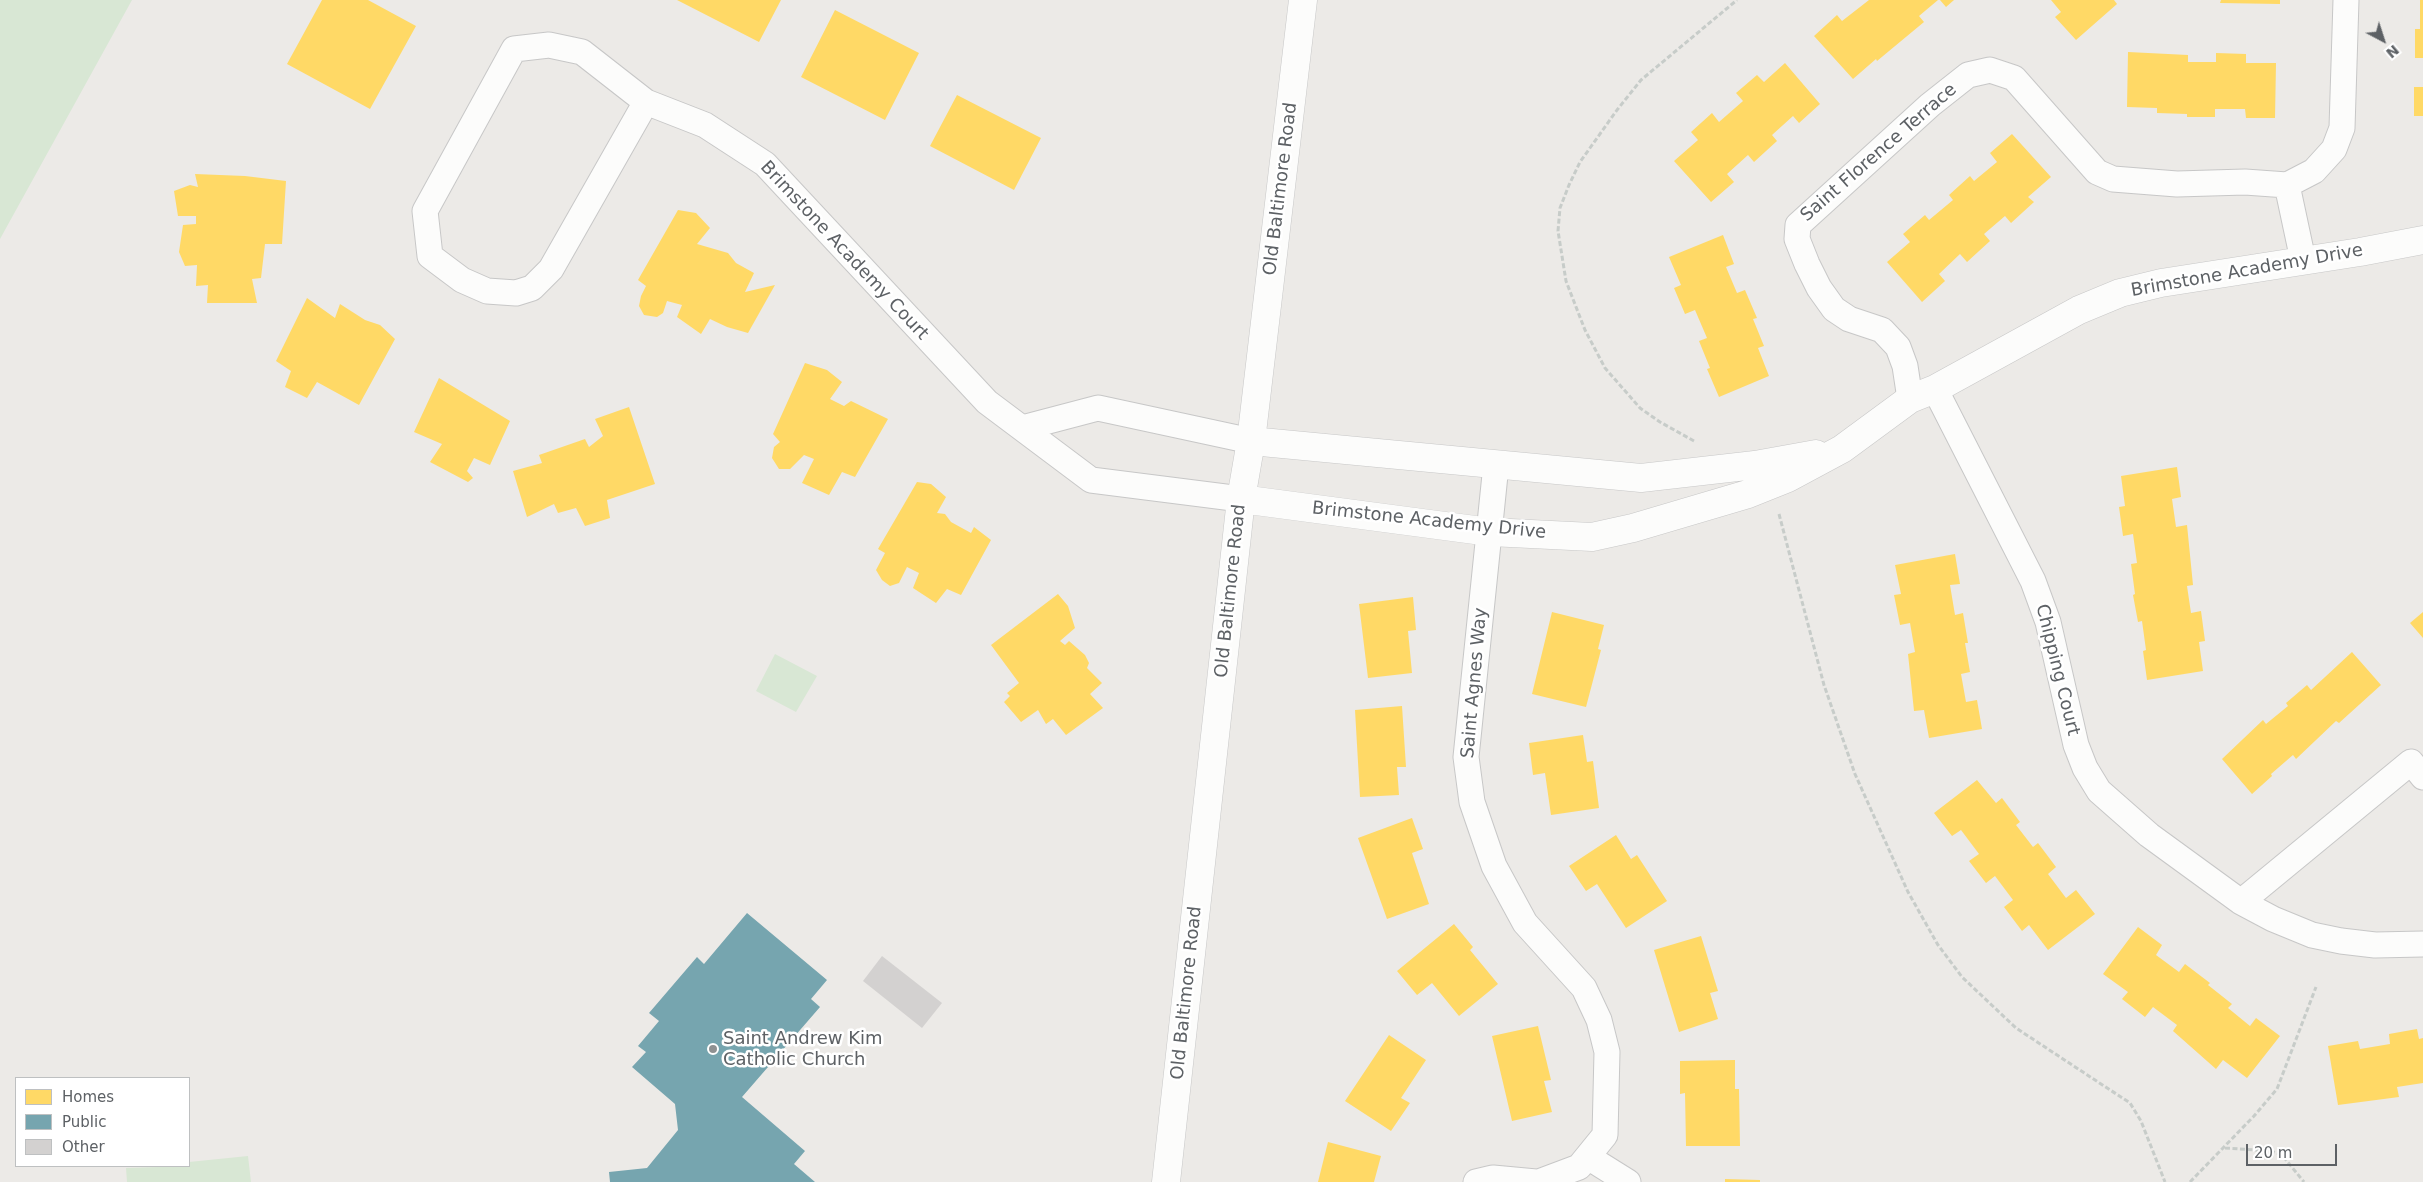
<!DOCTYPE html>
<html>
<head>
<meta charset="utf-8">
<style>
	body { margin:0 }
	#map { position:relative; width:2423px; height:1182px; overflow:hidden; background:#eceae7; font-family:"DejaVu Sans",sans-serif }
	canvas { display:block }
	.legend { position:absolute; left:15px; top:1077px; width:175px; height:90px; box-sizing:border-box; background:#fff; border:1px solid #bec0c1; margin:0; padding:6px 9px; list-style:none; font-size:15px; color:#5d6165 }
	.legend li { display:flex; align-items:center; gap:10px; height:25px }
	.legend b { width:25px; border:1px solid #bec0c1 }
	.north { position:absolute; left:2358px; top:15px; width:50px; height:50px; -webkit-text-stroke:4px #fff; paint-order:stroke; rotate:140deg; font-size:14px; font-weight:700; line-height:20px; text-align:center; color:#5d6165 }
	.north::after { content:''; display:block; margin:auto; width:18px; height:22px; background:#5d6165; clip-path:polygon(50% 0,100% 100%,50% 72%,0 100%) }
	.scale { position:absolute; left:2246px; top:1144px; width:91px; height:22px; box-sizing:border-box; border:2px solid #5d6165; border-top:0; padding-left:6px; font-size:15px; line-height:18px; white-space:nowrap; color:#5d6165; -webkit-text-stroke:4px #fff; paint-order:stroke }
</style>
</head>
<body>
<div id="map">
<canvas width="2423" height="1182"></canvas>
<ul class="legend">
<li><b style="height:14px;background:#ffd966"></b>Homes</li>
<li><b style="height:14px;background:#76a5af"></b>Public</li>
<li><b style="height:14px;background:#d3d1d0"></b>Other</li>
</ul>
<div class="north">N</div>
<div class="scale">20 m</div>
</div>
<script>
const context = document.querySelector('canvas').getContext('2d');
context.lineJoin = 'round';
function paint(path, color) { context.fillStyle = color; context.fill(path, 'evenodd'); }
const poly = rows => new Path2D(rows.map(r => 'M' + r).join(''));
function strokePath(path, color, width, dash) { context.strokeStyle = color; context.lineWidth = width; context.lineCap = dash ? 'butt' : 'round'; context.setLineDash(dash || []); context.stroke(path); }
function write(font, color, halo, rows, align = 'center') {
  context.font = font + ' "DejaVu Sans",sans-serif'; context.lineWidth = 5; context.setLineDash([]); context.textBaseline = 'middle'; context.strokeStyle = halo; context.fillStyle = color; for (const [text, x, y, turn = 0] of rows) {
    context.save(); context.translate(x, y); context.rotate((+turn || 0) * Math.PI / 180); context.textAlign = isNaN(turn) ? turn : align; if (halo) context.strokeText(text, 0, 0); context.fillText(text, 0, 0); context.restore();
  }
}
paint(poly([
	[0,0,132,0,0,239],
	[775,654,817,676,796,712,756,691],
	[248,1156,251,1182,127,1182,126,1168,189,1166,189,1162]
]), '#d8e7d4');
paint(poly([
	[322,0,368,0,416,26,370,109,287,64],
	[677,0,781,0,759,42],
	[1869,0,1938,0,1919,16,1924,22,1877,61,1876,59,1853,79,1814,36,1837,15,1842,21],
	[1940,0,1954,0,1946,7],
	[2051,0,2114,0,2117,4,2076,40,2055,17,2061,12],
	[2221,0,2280,0,2280,4,2220,3],
	[2420,0,2423,0,2423,58,2415,58,2415,29,2420,29],
	[835,10,919,53,885,120,801,77],
	[2128,52,2188,55,2188,62,2216,62,2216,53,2246,54,2246,63,2276,63,2275,118,2246,118,2245,109,2215,109,2215,117,2187,117,2187,114,2157,113,2157,108,2127,107],
	[1785,63,1820,104,1799,123,1793,116,1772,135,1777,141,1754,162,1748,155,1727,174,1734,182,1711,202,1674,161,1698,140,1691,132,1712,113,1719,122,1743,101,1736,93,1757,75,1764,82],
	[2414,87,2423,87,2423,116,2414,116],
	[957,95,1041,138,1014,190,930,146],
	[2012,134,2051,177,2028,197,2034,202,2011,223,2005,216,1984,234,1990,241,1967,262,1960,254,1939,274,1945,281,1922,302,1887,262,1910,242,1903,234,1925,215,1929,220,1953,200,1949,195,1970,176,1974,181,1997,162,1990,153],
	[195,174,245,176,286,181,282,244,265,244,261,278,252,279,257,303,207,303,208,285,196,286,197,265,185,266,179,252,183,225,196,224,196,216,178,216,174,191,190,185,198,187],
	[678,210,696,213,710,228,697,244,728,253,736,263,754,273,745,292,775,285,748,333,727,327,710,319,701,334,677,317,682,305,667,301,663,313,657,317,644,315,639,306,641,296,646,286,638,280],
	[1723,235,1734,264,1726,267,1737,293,1745,290,1757,318,1753,319,1764,346,1758,348,1769,376,1719,397,1707,369,1710,368,1699,341,1707,338,1695,310,1685,314,1674,288,1681,285,1669,257],
	[307,298,335,318,340,304,365,320,380,325,395,339,359,405,317,382,307,398,285,387,291,371,276,361],
	[805,363,827,370,842,382,830,399,844,406,851,401,888,419,855,477,842,472,829,495,802,483,814,459,804,455,790,469,779,469,772,458,774,447,780,442,773,434],
	[439,378,510,421,490,465,474,458,467,471,473,478,468,482,430,462,442,444,414,432],
	[629,407,655,484,607,500,610,518,585,526,576,508,558,513,554,504,527,517,513,471,542,463,539,455,585,439,589,447,603,436,595,419],
	[2177,467,2181,497,2172,499,2176,527,2187,525,2193,585,2187,586,2191,613,2201,611,2205,641,2199,642,2203,671,2147,680,2143,651,2146,650,2142,621,2138,622,2133,595,2135,594,2131,564,2137,563,2133,534,2123,536,2119,507,2125,506,2121,476],
	[917,482,931,484,946,497,937,513,945,514,951,522,971,533,974,527,991,540,961,595,947,589,936,603,913,588,919,573,907,567,899,583,890,586,882,580,876,570,885,553,878,549],
	[1955,554,1960,584,1950,585,1955,615,1963,613,1968,643,1965,643,1970,672,1961,674,1966,702,1977,700,1982,729,1929,738,1924,710,1914,711,1908,654,1915,652,1910,623,1900,625,1894,595,1901,594,1895,565],
	[1058,594,1068,606,1075,628,1060,641,1065,645,1069,641,1085,655,1089,663,1087,668,1102,683,1090,694,1103,708,1066,735,1053,719,1046,724,1038,710,1021,722,1004,702,1010,696,1007,693,1019,683,991,645],
	[1413,597,1416,630,1408,631,1412,673,1368,678,1359,604],
	[1552,612,1604,625,1598,649,1601,650,1586,707,1532,694],
	[2423,612,2423,638,2410,623],
	[2352,652,2381,685,2339,723,2336,721,2296,759,2293,755,2271,774,2272,776,2252,794,2222,759,2263,720,2266,724,2288,706,2286,703,2307,685,2311,690],
	[1402,706,1406,767,1397,767,1399,795,1360,797,1355,710],
	[1583,735,1587,762,1593,761,1599,808,1551,815,1545,773,1533,775,1529,743],
	[1977,780,1996,803,2002,798,2020,822,2016,825,2033,847,2038,843,2056,867,2048,874,2066,898,2076,890,2095,914,2048,950,2029,925,2022,931,2004,907,2013,900,1995,876,1986,883,1969,861,1979,854,1961,830,1952,836,1934,813],
	[1412,818,1423,849,1412,853,1429,904,1387,919,1358,838],
	[1616,835,1631,859,1637,855,1667,901,1626,928,1597,884,1586,891,1569,866],
	[1454,924,1473,947,1470,950,1498,984,1459,1016,1432,983,1417,995,1397,971],
	[2138,927,2162,945,2156,955,2179,972,2185,964,2210,983,2208,985,2232,1004,2228,1008,2250,1026,2256,1018,2280,1036,2247,1078,2223,1060,2216,1069,2173,1031,2177,1025,2153,1007,2145,1017,2122,999,2128,992,2103,974],
	[1701,936,1718,991,1710,993,1718,1019,1679,1032,1654,950],
	[1538,1026,1551,1080,1544,1081,1552,1112,1512,1121,1492,1036],
	[2417,1029,2419,1039,2423,1038,2423,1083,2397,1087,2399,1097,2338,1105,2328,1046,2358,1041,2360,1049,2390,1044,2389,1034],
	[1389,1035,1426,1060,1401,1098,1410,1103,1391,1131,1345,1101],
	[1735,1060,1735,1089,1739,1089,1740,1146,1686,1146,1685,1093,1680,1094,1680,1061],
	[1328,1142,1381,1156,1374,1182,1318,1182],
	[1725,1179,1760,1180,1760,1182,1725,1182]
]), '#ffd966');
paint(poly([
	[747,913,827,980,811,999,820,1007,742,1097,805,1151,794,1164,815,1182,610,1182,609,1172,647,1168,678,1130,675,1104,632,1067,646,1052,638,1046,659,1021,649,1013,697,957,704,964]
]), '#76a5af');
paint(poly([
	[882,956,942,1003,922,1028,863,981]
]), '#d3d1d0');
const minor = poly([
	[646,102,551,269,532,288,516,293,487,291,462,280,430,256,425,211,514,49,549,45,582,52,646,102,705,125,765,164,987,402,1091,480,1241,499],
	[2287,185,2303,260],
	[1935,389,2033,581,2048,622,2076,745,2085,768,2099,791,2149,835,2241,902,2273,919,2312,935,2341,941,2375,945,2423,944],
	[1910,399,1905,366,1898,347,1882,330,1849,319,1834,309,1819,288,1807,264,1797,239,1798,225,1930,105,1968,75,1990,70,2014,78,2097,172,2113,179,2177,184,2245,182,2287,185,2314,171,2334,149,2342,128,2346,0],
	[1022,428,1098,408,1251,441],
	[1496,465,1466,757,1472,802,1494,866,1525,923,1584,988,1599,1020,1607,1052,1605,1135,1579,1167,1539,1182],
	[2241,902,2411,762,2423,777],
	[1588,1157,1628,1182],
	[1476,1182,1493,1178,1536,1182]
]);
const tertiary = poly([
	[1251,441,1641,478,1755,465,1816,454],
	[1241,499,1490,532,1592,537,1633,528,1748,494,1788,478,1842,449,1910,399,1935,389,2079,310,2120,293,2161,283,2360,252,2423,240],
	[1166,1182,1241,499,1251,441,1303,0]
]);
strokePath(minor, '#c7c7c7', 27);
strokePath(tertiary, '#c7c7c7', 29);
strokePath(poly([
	[1694,441,1660,422,1640,408,1605,368,1585,330,1566,281,1558,231,1560,208,1569,185,1580,162,1617,110,1641,80,1737,0],
	[1779,514,1824,685,1855,774,1908,892,1938,945,1962,977,2016,1028,2130,1103,2141,1121,2165,1182],
	[2225,1148,2271,1151,2282,1155,2304,1182],
	[2190,1182,2254,1116,2277,1089,2316,987]
]), '#c7ccc9', 3, [5, 2.5]);
strokePath(minor, '#fcfcfb', 25);
strokePath(tertiary, '#fcfcfb', 28);
for (const [x, y, r, color] of [
	[713,1049,5,"#8f9192"]
]) { const dot = new Path2D(); dot.arc(x, y, r, 0, 2 * Math.PI); context.fillStyle = color; context.fill(dot); strokePath(dot, '#fff', 2); }
write('18px', '#5d6165', '#fff', [
	["Saint Florence Terrace",1879,153,-41],
	["Old Baltimore Road",1281,189,-83],
	["Brimstone Academy Court",844,251,47],
	["Brimstone Academy Drive",2247,271,-10],
	["Brimstone Academy Drive",1429,521,6],
	["Old Baltimore Road",1231,591,-84],
	["Chipping Court",2057,670,76],
	["Saint Agnes Way",1475,683,-85],
	["Old Baltimore Road",1187,993,-84]
]);
write('18px', '#5d6165', '#fff', [
	["Saint Andrew Kim",723,1039],
	["Catholic Church",723,1060]
], 'left');
</script>
</body>
</html>
